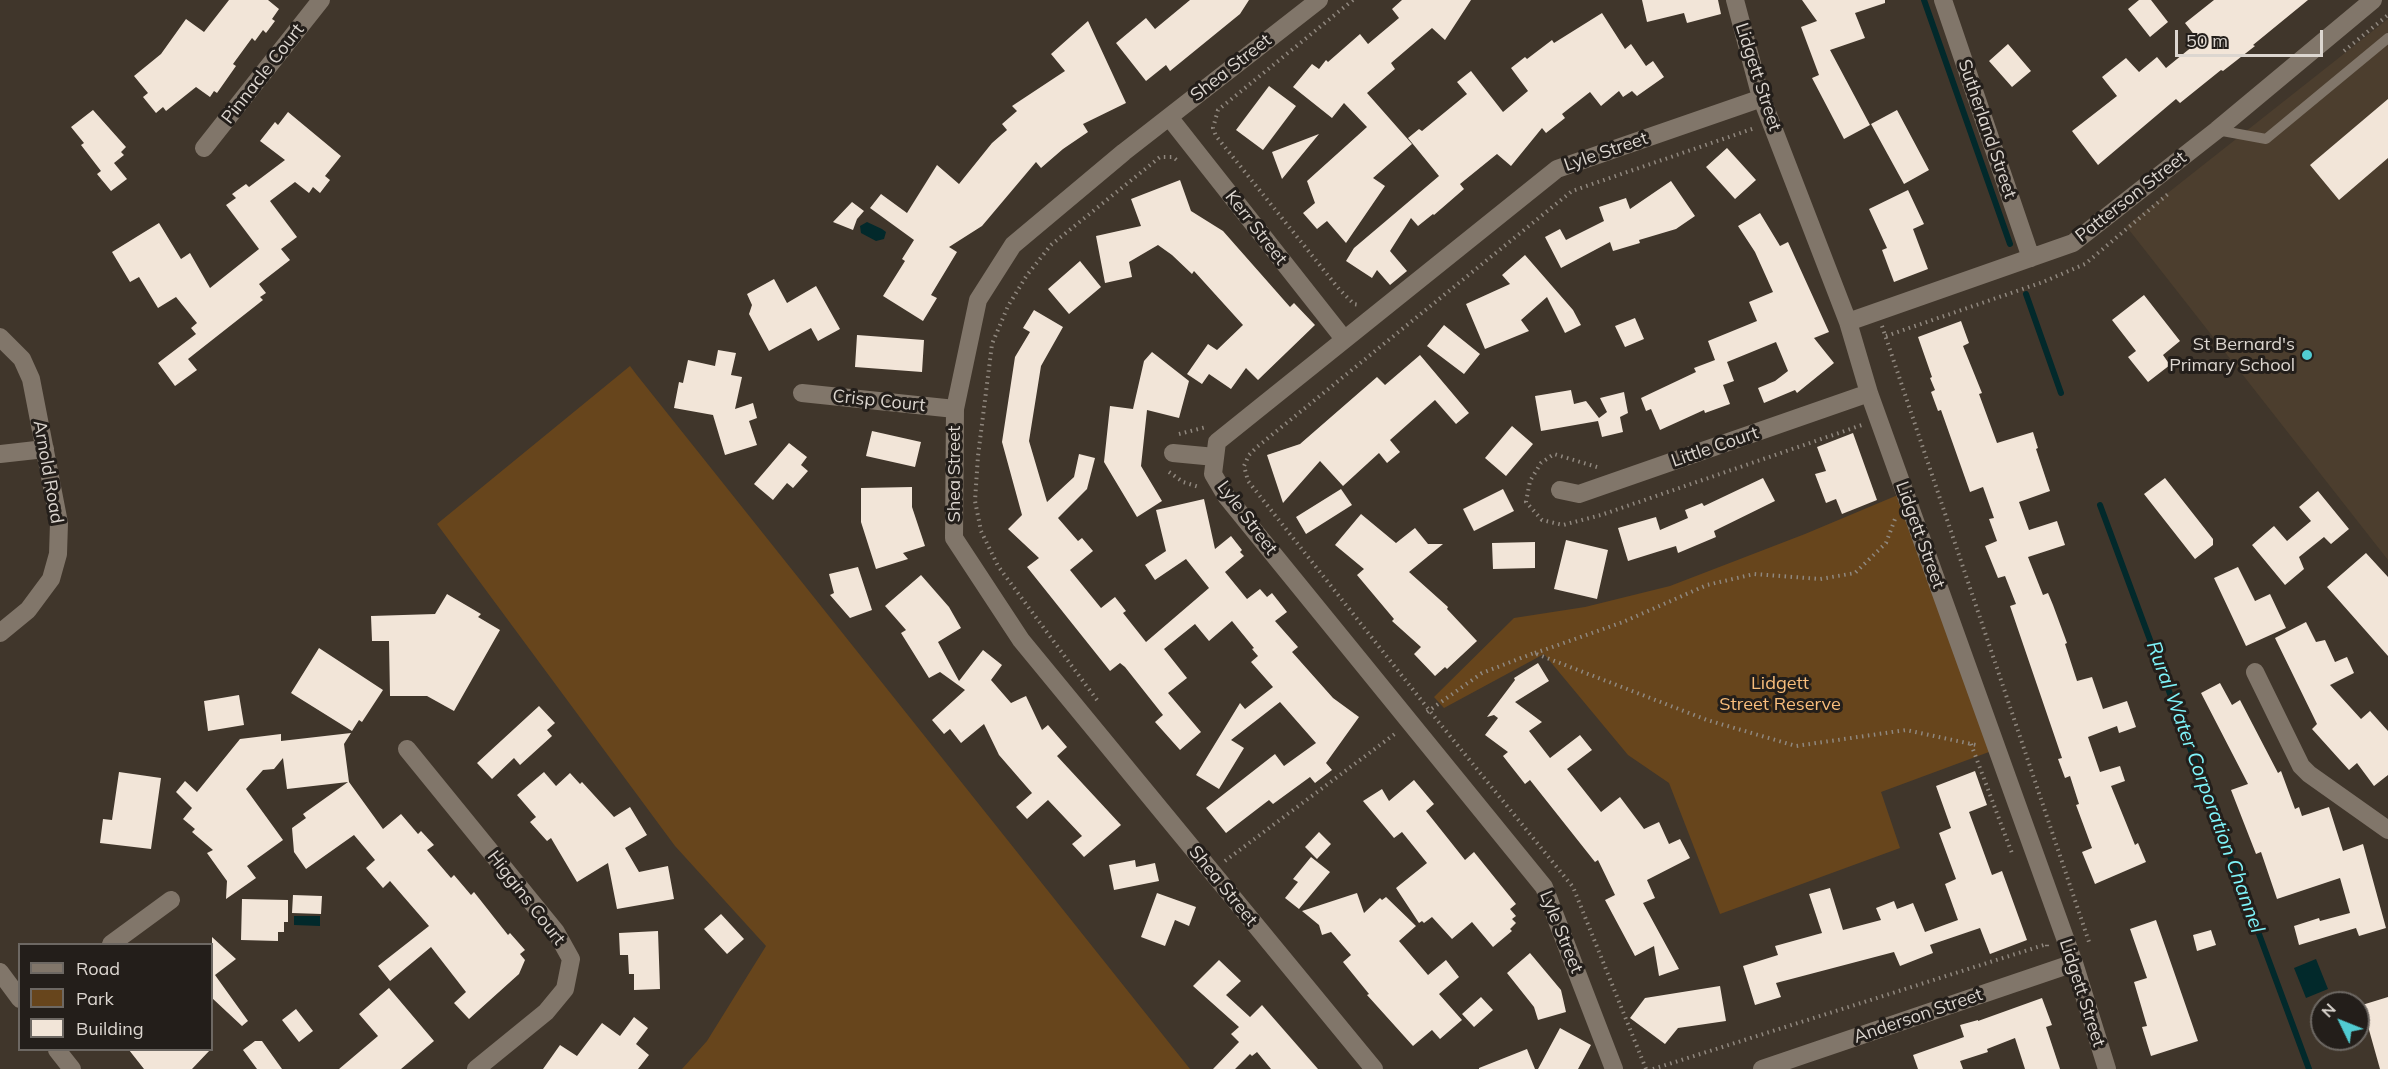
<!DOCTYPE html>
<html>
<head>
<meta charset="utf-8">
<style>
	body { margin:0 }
	#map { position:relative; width:2388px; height:1069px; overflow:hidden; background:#40362b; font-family:Mulish,sans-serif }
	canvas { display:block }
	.legend { position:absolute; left:18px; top:943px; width:195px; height:108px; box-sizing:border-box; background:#231e1a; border:2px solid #6d6863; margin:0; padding:8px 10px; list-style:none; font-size:18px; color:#dcd6d0 }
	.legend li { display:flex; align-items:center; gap:12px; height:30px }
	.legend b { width:30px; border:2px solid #6d6863 }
	.north { position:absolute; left:2310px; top:991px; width:60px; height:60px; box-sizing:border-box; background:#231e1a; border:2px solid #6d6863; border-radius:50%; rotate:313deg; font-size:16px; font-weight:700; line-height:24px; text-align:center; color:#dcd6d0 }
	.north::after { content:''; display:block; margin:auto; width:21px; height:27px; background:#51ccd2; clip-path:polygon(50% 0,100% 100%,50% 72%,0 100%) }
	.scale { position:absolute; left:2175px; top:30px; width:148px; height:27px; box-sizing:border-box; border:3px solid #dcd6d0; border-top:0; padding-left:8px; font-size:18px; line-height:21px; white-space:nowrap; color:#dcd6d0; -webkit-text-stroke:4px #231e1a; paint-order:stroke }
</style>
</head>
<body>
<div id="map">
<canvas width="2388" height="1069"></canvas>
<ul class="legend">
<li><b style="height:8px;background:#81766a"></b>Road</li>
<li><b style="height:16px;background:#67451c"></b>Park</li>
<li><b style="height:16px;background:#f2e5d8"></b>Building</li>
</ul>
<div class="north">N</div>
<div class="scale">50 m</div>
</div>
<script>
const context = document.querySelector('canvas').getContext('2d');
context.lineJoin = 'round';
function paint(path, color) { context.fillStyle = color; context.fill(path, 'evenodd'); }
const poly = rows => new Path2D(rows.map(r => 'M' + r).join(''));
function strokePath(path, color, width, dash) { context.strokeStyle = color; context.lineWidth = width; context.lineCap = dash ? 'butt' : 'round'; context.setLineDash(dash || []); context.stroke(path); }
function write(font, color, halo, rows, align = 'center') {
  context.font = font + ' Mulish,sans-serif'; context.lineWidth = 6; context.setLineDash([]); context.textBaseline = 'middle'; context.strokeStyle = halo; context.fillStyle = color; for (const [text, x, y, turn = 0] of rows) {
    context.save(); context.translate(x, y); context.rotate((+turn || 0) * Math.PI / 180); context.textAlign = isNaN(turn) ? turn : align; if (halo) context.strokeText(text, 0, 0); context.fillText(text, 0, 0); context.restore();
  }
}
paint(poly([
	[2388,19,2388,560,2126,226]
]), '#4c3e2e');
paint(poly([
	[630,366,636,374,1190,1069,682,1069,707,1041,766,946,675,846,437,524],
	[1905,492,1997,749,1881,792,1900,848,1720,914,1669,783,1628,755,1544,654,1444,708,1434,697,1514,618,1585,607,1670,586,1805,534]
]), '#67451c');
paint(poly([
	[867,222,882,229,886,232,884,239,876,241,861,233,860,226],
	[294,916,320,916,320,926,294,925],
	[2316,959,2328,989,2306,998,2294,968]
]), '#02292b');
strokePath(poly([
	[1924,0,2010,244],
	[2026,294,2061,393],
	[2100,505,2309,1069]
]), '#02292b', 6);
paint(poly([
	[229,0,268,0,279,9,272,19,275,21,266,33,263,30,255,41,252,38,233,64,236,66,217,93,214,91,210,97,196,87,166,111,163,107,156,113,143,97,148,93,134,76,161,54,186,19,204,32],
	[1190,0,1249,0,1240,14,1170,71,1166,65,1146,81,1116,43,1146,18,1155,29],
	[1402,0,1471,0,1445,40,1432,28,1391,63,1395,69,1367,93,1412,144,1373,178,1385,186,1346,243,1327,221,1317,229,1303,213,1315,203,1307,181,1367,127,1344,103,1332,118,1293,87,1312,64,1319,69,1326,60,1328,62,1360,34,1368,44,1399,18,1392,9],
	[1642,0,1718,0,1721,14,1687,23,1684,13,1647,22],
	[1802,0,1885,0,1885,3,1855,13,1865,38,1830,50,1870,125,1844,139,1812,78,1819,75,1801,27,1817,21],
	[2139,0,2151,0,2168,22,2150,37,2128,9],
	[2214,0,2308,0,2253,45,2255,46,2223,71,2221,70,2180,103,2176,99,2098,165,2072,131,2117,96,2102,77,2126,58,2139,72,2157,57,2166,68,2199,41,2185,23],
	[1602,13,1625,49,1631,44,1646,66,1653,61,1664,77,1637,96,1632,91,1623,97,1619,91,1601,106,1590,92,1562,114,1565,118,1546,133,1542,128,1511,166,1497,154,1460,184,1464,189,1434,215,1433,214,1418,226,1411,218,1390,251,1407,271,1390,285,1377,270,1372,278,1346,261,1354,248,1439,176,1408,138,1419,129,1422,131,1467,94,1457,82,1471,71,1503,112,1528,91,1511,68,1525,57,1527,59,1552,40,1554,43],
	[1088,21,1126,103,1083,124,1088,132,1063,149,1041,168,1036,162,982,226,949,247,957,252,931,295,937,298,923,321,883,296,905,261,902,259,914,240,870,208,881,194,907,213,937,165,959,184,992,143,1007,130,1002,124,1017,111,1012,106,1065,71,1051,54],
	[2008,44,2031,71,2012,87,1989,61],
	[1269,86,1296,106,1263,150,1236,130],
	[2388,99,2388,158,2339,200,2310,165],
	[93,110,126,147,121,152,124,155,114,163,127,179,111,191,97,174,101,171,81,145,84,143,71,127],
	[1897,110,1929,170,1904,184,1871,124],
	[288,112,341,156,325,176,330,180,320,193,313,187,309,193,295,182,270,201,297,237,281,249,290,260,259,284,266,293,260,297,263,300,188,359,197,370,175,386,158,363,196,334,191,328,197,323,176,297,158,308,139,277,130,282,112,252,159,223,181,259,190,253,210,288,259,249,226,205,236,198,232,194,246,184,249,187,285,160,260,141,275,122,278,125],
	[1319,134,1282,179,1272,152],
	[1727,148,1756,180,1735,199,1706,167],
	[1180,180,1191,211,1223,231,1290,307,1294,303,1315,325,1258,380,1246,368,1231,389,1209,374,1202,384,1187,374,1208,344,1217,350,1243,325,1194,271,1192,274,1172,255,1158,245,1129,262,1132,277,1105,283,1096,236,1141,226,1131,199],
	[1671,181,1695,216,1676,229,1639,240,1640,243,1613,251,1610,242,1561,268,1545,237,1560,229,1566,240,1604,221,1599,207,1626,198,1630,209],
	[1908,190,1924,224,1913,229,1928,269,1894,282,1882,250,1887,248,1869,209],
	[852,202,864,211,857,219,853,230,833,222],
	[1760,213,1780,246,1788,242,1829,332,1814,338,1834,363,1797,393,1795,390,1764,403,1758,388,1775,381,1788,371,1776,342,1727,362,1734,381,1723,385,1730,404,1705,413,1704,410,1660,430,1651,409,1646,411,1641,398,1696,372,1694,368,1715,360,1708,341,1757,321,1749,302,1773,292,1755,252,1738,226],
	[1525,255,1573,310,1581,325,1565,333,1547,297,1521,320,1529,331,1485,349,1466,304,1510,284,1502,275],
	[1080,261,1101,287,1069,314,1048,289],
	[774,279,787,303,816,286,840,329,818,341,811,328,769,351,749,314,752,305,747,294],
	[2144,295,2180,341,2163,355,2170,365,2148,382,2128,357,2136,351,2112,320],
	[1034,310,1063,327,1041,366,1029,441,1047,502,1074,477,1079,454,1095,458,1087,489,1058,518,1078,541,1082,538,1093,551,1070,570,1101,608,1115,597,1126,611,1123,613,1146,642,1209,588,1186,559,1155,580,1145,565,1166,551,1156,510,1204,499,1215,549,1231,536,1242,550,1240,552,1244,556,1225,572,1247,599,1260,589,1267,597,1272,593,1287,612,1275,621,1298,647,1292,652,1333,698,1359,717,1326,763,1332,770,1315,783,1310,777,1273,804,1269,800,1226,833,1206,808,1275,754,1284,766,1316,743,1280,702,1231,740,1244,748,1219,789,1196,775,1240,703,1245,709,1273,687,1251,662,1258,656,1252,649,1254,648,1232,621,1209,641,1195,624,1164,649,1187,678,1168,693,1201,732,1180,750,1155,722,1163,715,1125,667,1120,663,1110,671,1027,567,1039,558,1008,529,1022,515,1002,442,1015,357,1030,332,1023,328],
	[1635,318,1644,339,1625,347,1615,326],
	[1961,321,1969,343,1963,346,1982,393,1979,394,1997,443,2033,432,2038,448,2036,449,2050,491,2019,502,2029,530,2057,521,2065,545,2028,557,2043,595,2048,593,2053,605,2067,643,2065,644,2077,681,2092,677,2103,709,2127,701,2136,727,2119,733,2117,726,2088,737,2100,772,2120,766,2125,781,2111,786,2135,845,2138,843,2146,862,2095,884,2082,852,2092,848,2076,805,2079,804,2070,776,2065,778,2058,759,2062,758,2010,606,2016,604,2005,576,1998,578,1985,546,1997,541,1989,519,1994,518,1983,487,1970,492,1941,410,1938,411,1931,392,1935,390,1930,378,1932,377,1918,337],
	[1444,325,1480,354,1464,374,1427,346],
	[857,335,924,340,922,372,855,367],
	[718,350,736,353,731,375,742,377,735,409,753,403,757,418,749,421,757,445,725,455,713,415,674,408,679,382,683,383,688,360,715,366],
	[1152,352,1189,381,1179,418,1147,410,1141,466,1162,501,1137,517,1104,462,1110,406,1133,409,1144,361],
	[1420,355,1469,413,1456,424,1435,400,1390,440,1400,452,1387,463,1379,453,1343,486,1320,461,1283,503,1267,455,1300,444,1377,377,1385,385],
	[1571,390,1574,404,1586,401,1599,418,1607,412,1600,398,1624,392,1628,413,1620,417,1623,432,1602,437,1598,421,1541,431,1535,396],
	[1512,426,1533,444,1506,476,1485,458],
	[872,431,921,442,915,467,866,456],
	[1853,433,1877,500,1842,514,1836,499,1826,503,1815,474,1826,471,1817,447],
	[789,443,807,457,801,465,808,471,793,488,787,483,773,500,754,484],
	[1763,478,1775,501,1714,531,1716,537,1678,553,1676,546,1628,561,1618,528,1656,517,1660,530,1688,518,1685,510,1702,503,1704,506],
	[2165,478,2213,539,2213,545,2195,559,2144,494],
	[912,487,912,507,925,546,903,553,908,559,876,569,861,522,861,488],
	[1341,489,1352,505,1306,534,1296,517],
	[1503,489,1514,511,1474,531,1463,509],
	[2318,491,2349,529,2331,544,2324,537,2299,557,2304,569,2285,585,2252,545,2274,526,2287,541,2311,521,2299,507],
	[1361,514,1396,543,1415,528,1428,544,1443,544,1409,572,1448,607,1447,609,1477,641,1447,669,1445,667,1435,676,1414,654,1421,647,1392,621,1394,619,1357,575,1364,569,1335,545],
	[1566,540,1608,550,1597,599,1554,589],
	[1535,542,1535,568,1493,569,1492,543],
	[2366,553,2388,577,2388,656,2327,587],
	[858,567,872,610,850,618,830,595,834,593,829,574],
	[2238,567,2255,601,2270,594,2286,628,2246,646,2214,578],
	[921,575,949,607,961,628,938,642,959,681,983,650,1002,665,991,680,1011,703,1026,696,1042,730,1048,725,1067,747,1057,756,1121,825,1084,857,1072,844,1082,836,1048,800,1027,819,1016,807,1032,793,999,755,984,724,961,743,950,729,944,734,932,720,965,690,940,672,929,678,901,633,906,630,885,606],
	[447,594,481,614,478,617,500,630,454,711,427,696,390,696,389,641,372,641,371,616,435,614],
	[2306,622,2316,642,2325,640,2335,662,2347,657,2354,673,2330,685,2361,719,2370,711,2388,731,2388,775,2374,786,2357,763,2349,770,2312,729,2317,724,2275,638],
	[319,648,383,690,362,722,359,720,352,731,291,693],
	[1538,663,1549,681,1515,702,1542,722,1529,731,1550,758,1580,735,1592,750,1567,769,1601,812,1620,797,1644,829,1659,822,1669,844,1680,839,1690,858,1647,880,1655,898,1643,903,1679,969,1659,976,1654,946,1635,956,1605,900,1615,895,1598,860,1595,862,1530,780,1525,784,1503,756,1508,752,1485,735,1498,718,1494,715,1487,717,1515,680,1514,678],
	[2220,683,2232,705,2240,700,2278,773,2281,771,2295,809,2299,807,2302,816,2329,807,2343,851,2363,844,2386,928,2359,936,2356,928,2299,945,2294,926,2319,918,2320,921,2350,913,2340,878,2277,899,2261,852,2256,854,2231,790,2248,784,2201,693],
	[239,695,244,725,208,731,204,701],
	[539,706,555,723,547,730,552,736,520,765,514,758,492,779,477,763],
	[351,733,344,744,349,782,383,829,401,814,418,834,421,831,434,845,427,850,451,878,454,875,471,895,474,892,508,935,510,933,525,950,520,954,525,960,519,974,469,1019,454,1003,466,992,431,947,390,981,378,966,429,926,390,881,383,888,366,868,375,860,354,835,306,869,294,852,292,828,306,818,303,814,348,782,287,789,283,758,274,769,263,770,246,789,283,840,247,866,256,878,226,899,227,881,207,853,213,850,192,832,195,829,183,819,192,808,176,792,185,781,197,792,240,739,281,734,281,741],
	[1975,771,1987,805,1969,812,1992,875,2002,871,2027,940,1990,954,1980,928,1930,945,1933,953,1900,966,1894,952,1776,983,1781,997,1755,1005,1743,966,1778,955,1775,946,1822,933,1809,894,1830,888,1843,930,1881,920,1876,908,1894,901,1897,909,1913,903,1925,932,1958,920,1945,884,1956,879,1939,833,1951,828,1936,786],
	[119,772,161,778,151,849,100,843,103,819,112,820],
	[544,772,556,786,570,773,580,784,582,782,614,817,630,807,647,835,625,848,639,872,668,866,674,899,617,909,608,863,577,882,551,838,547,841,530,822,536,817,517,795],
	[1414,780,1434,804,1426,811,1465,860,1474,852,1516,904,1510,909,1516,916,1512,919,1516,923,1510,929,1512,931,1493,947,1472,922,1452,939,1432,917,1424,923,1422,921,1419,923,1396,888,1427,863,1402,832,1394,838,1363,801,1382,789,1389,801],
	[1319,832,1331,844,1317,859,1305,847],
	[1311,857,1330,872,1299,909,1285,898,1298,882,1293,879],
	[1135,860,1136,867,1155,863,1159,881,1114,890,1109,865],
	[1157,893,1196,907,1189,926,1175,920,1165,946,1141,937],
	[1357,893,1364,913,1380,898,1382,900,1386,897,1416,926,1399,941,1428,975,1446,960,1459,977,1439,994,1462,1020,1440,1039,1432,1030,1413,1046,1367,995,1369,994,1343,962,1351,955,1331,932,1322,935,1319,925,1302,911],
	[293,895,322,896,321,914,292,913],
	[242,899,288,900,288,922,284,922,284,932,278,932,278,941,241,940],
	[721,914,744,939,727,954,704,929],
	[2156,920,2198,1041,2151,1056,2142,1027,2147,1026,2134,982,2147,978,2130,929],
	[2211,930,2216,945,2197,951,2193,935],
	[658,931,660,989,634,990,634,974,629,974,628,955,620,955,619,933],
	[212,937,236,959,215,975,248,1021,242,1026,212,998],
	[1530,953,1561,990,1566,1012,1538,1020,1534,1007,1507,973],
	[1219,960,1241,981,1226,995,1250,1017,1262,1005,1318,1069,1271,1069,1257,1052,1252,1056,1250,1054,1235,1069,1213,1069,1239,1042,1231,1034,1239,1027,1193,986],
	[1720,986,1726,1021,1678,1028,1665,1044,1630,1018,1645,998],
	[389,988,434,1041,401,1069,339,1069,378,1036,359,1014],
	[1481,997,1493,1010,1474,1027,1462,1014],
	[2388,997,2388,1069,2380,1069,2362,1005],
	[2042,998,2052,1025,2046,1027,2060,1069,2025,1069,2015,1038,1987,1049,1988,1052,1960,1061,1963,1069,1918,1069,1913,1055,1964,1037,1960,1025,1978,1020,1978,1021],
	[296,1009,313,1031,299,1042,282,1020],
	[634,1017,648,1028,636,1044,649,1055,638,1069,543,1069,560,1045,577,1056,602,1023,620,1036],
	[1560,1028,1591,1045,1578,1069,1538,1069],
	[255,1041,262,1041,282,1069,257,1069,243,1050],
	[1527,1049,1535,1069,1479,1069,1479,1068],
	[129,1050,210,1050,192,1069,144,1069]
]), '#f2e5d8');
strokePath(poly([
	[1353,0,1218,110,1213,128,1216,136,1339,289,1354,304,1360,305],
	[2344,51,2388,15],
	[1882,326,2089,942],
	[1886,336,2043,282,2085,264,2168,194],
	[1179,434,1206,427],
	[1597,467,1554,454,1541,463,1530,481,1526,502,1542,520,1563,525,1601,515,1862,425],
	[1169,472,1183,482,1199,487],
	[1535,653,1623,622,1707,585,1754,574,1820,579,1855,573,1886,543,1895,519],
	[1097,700,998,566,981,531,975,501,978,456,992,344,1008,306,1027,275,1051,245,1160,157,1173,157,1179,162],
	[1427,712,1482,673,1534,653,1707,720,1796,746,1906,730,1976,745],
	[1971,744,2013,856],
	[1225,861,1396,733],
	[1646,1069,1573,887,1437,720,1248,481,1244,466,1249,455,1257,447,1572,191,1755,128],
	[1653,1069,2047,944,2047,947]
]), '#90887f', 4, [1.5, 4.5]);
strokePath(poly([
	[2217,130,2266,139,2388,38]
]), '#81766a', 10);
strokePath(poly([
	[1319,0,1124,152,1013,245,978,300,955,409,954,538,1021,640,1374,1069],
	[1735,0,1760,94,1848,322,1869,393,2074,963,2107,1069],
	[1943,0,2031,258],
	[1169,117,1344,339],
	[204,148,321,0],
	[1848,322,2073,243,2217,130,2373,0],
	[0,337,22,359,31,379,59,523,58,554,51,579,28,610,0,633],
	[802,393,955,409],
	[1173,453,1215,457],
	[0,454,45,449],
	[1560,490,1579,494,1869,393],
	[2255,672,2301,766,2309,774,2388,830],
	[407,749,556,932,571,959,565,989,546,1012,476,1069],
	[111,944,171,900],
	[0,972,20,999],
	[57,1050,72,1069],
	[1614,1069,1544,887,1226,496,1213,474,1217,442,1557,169,1762,98],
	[1762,1069,2074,963]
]), '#81766a', 18);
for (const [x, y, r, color] of [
	[2307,355,6,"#51ccd2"]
]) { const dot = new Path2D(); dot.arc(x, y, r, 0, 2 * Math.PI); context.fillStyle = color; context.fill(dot); strokePath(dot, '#231e1a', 2); }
write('18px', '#dcd6d0', '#231e1a', [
	["Shea Street",1231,68,-38],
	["Pinnacle Court",263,74,-52],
	["Lidgett Street",1758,77,72],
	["Sutherland Street",1987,129,71],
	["Lyle Street",1606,152,-19],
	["Patterson Street",2131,197,-38],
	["Kerr Street",1256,228,52],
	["Crisp Court",879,401,6],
	["Little Court",1715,447,-19],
	["Arnold Road",48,472,80],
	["Shea Street",955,474,-90],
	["Lyle Street",1247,518,53],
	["Lidgett Street",1920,535,70],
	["Shea Street",1223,886,51],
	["Higgins Court",526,898,52],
	["Lyle Street",1561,932,68],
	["Lidgett Street",2082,993,72],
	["Anderson Street",1918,1016,-19]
]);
write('18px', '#dcd6d0', '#231e1a', [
	["St Bernard's",2295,345],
	["Primary School",2295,366]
], 'right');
write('18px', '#f9be7c', '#231e1a', [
	["Lidgett",1780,684],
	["Street Reserve",1780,705]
]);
write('italic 20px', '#7ff5fb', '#231e1a', [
	["Rural Water Corporation Channel",2205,787,70]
]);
</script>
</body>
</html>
